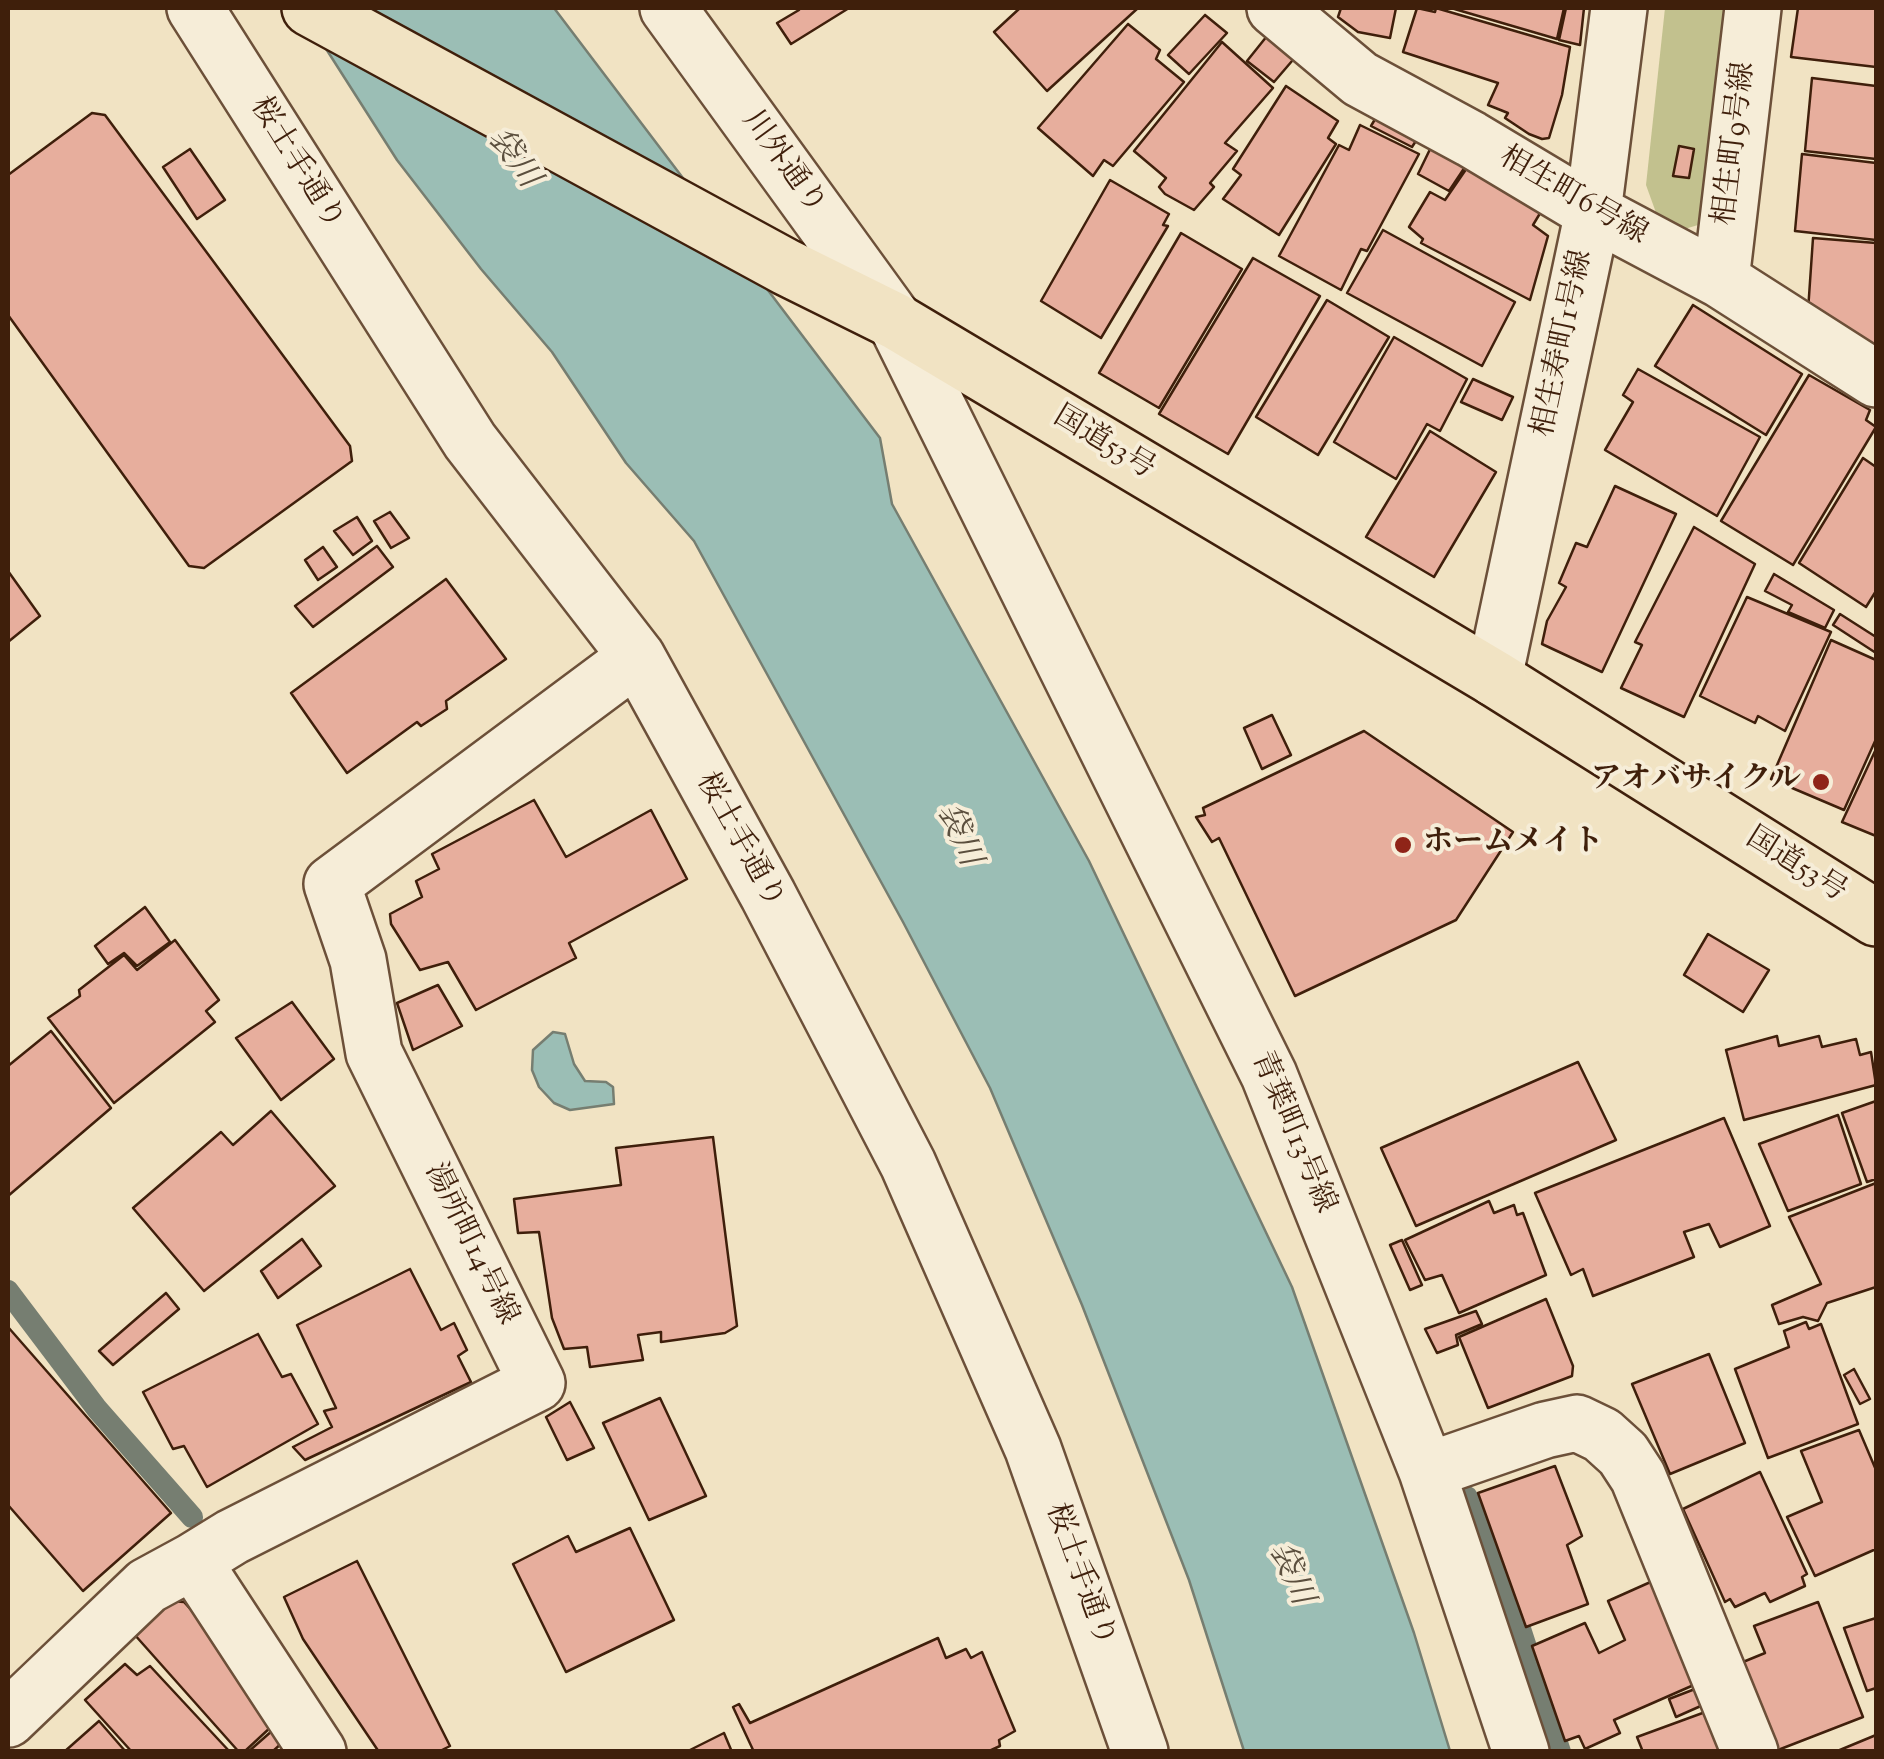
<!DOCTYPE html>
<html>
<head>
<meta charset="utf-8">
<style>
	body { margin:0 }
	#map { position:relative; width:1884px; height:1759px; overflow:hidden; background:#f1e3c3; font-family:"Sorts Mill Goudy",serif }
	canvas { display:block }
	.frame { position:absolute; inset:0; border:10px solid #3f1f0b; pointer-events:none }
</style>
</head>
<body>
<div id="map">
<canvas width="1884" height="1759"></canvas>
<div class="frame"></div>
</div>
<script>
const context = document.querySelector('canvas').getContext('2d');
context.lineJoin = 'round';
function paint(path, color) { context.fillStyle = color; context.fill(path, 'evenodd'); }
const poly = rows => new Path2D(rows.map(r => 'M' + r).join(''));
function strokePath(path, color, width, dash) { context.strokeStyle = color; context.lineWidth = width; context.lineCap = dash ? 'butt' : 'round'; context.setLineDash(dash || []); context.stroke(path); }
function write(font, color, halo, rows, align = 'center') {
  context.font = font + ' "Sorts Mill Goudy","Noto Serif JP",serif'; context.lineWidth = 8; context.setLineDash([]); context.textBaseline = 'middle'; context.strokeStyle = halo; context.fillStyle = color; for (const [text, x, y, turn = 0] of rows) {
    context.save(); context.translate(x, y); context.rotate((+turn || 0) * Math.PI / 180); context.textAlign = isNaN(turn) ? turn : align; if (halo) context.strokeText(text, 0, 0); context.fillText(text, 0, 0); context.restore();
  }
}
paint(poly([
	[1665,8,1728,8,1698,225,1678,231,1659,221,1646,185]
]), '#c2c18e');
const water = poly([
	[300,8,554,8,880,438,892,504,1089,861,1292,1287,1414,1633,1450,1751,1244,1751,1189,1580,1082,1305,990,1088,903,922,694,541,626,463,552,352,481,269,397,160,300,8],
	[553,1032,565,1034,574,1064,585,1081,606,1082,613,1087,614,1104,570,1110,554,1103,539,1087,532,1070,533,1050,553,1032]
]);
paint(water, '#9bbeb5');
strokePath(water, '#767e71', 2.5);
strokePath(poly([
	[8,1291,97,1409,192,1517],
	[1467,1497,1509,1595,1560,1752]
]), '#767e71', 22);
const building = poly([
	[798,8,849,8,791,44,777,23,799,10,798,8],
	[1020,8,1138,8,1047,91,994,32,1020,8],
	[1341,8,1396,8,1390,38,1358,32,1338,17,1341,8],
	[1417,8,1435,12,1436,8,1570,47,1562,95,1549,138,1542,139,1529,134,1505,118,1508,113,1488,105,1498,83,1403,52,1417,8],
	[1451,8,1564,8,1557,39,1451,8],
	[1566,8,1584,8,1580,45,1559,40,1566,8],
	[1798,8,1876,8,1876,67,1791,57,1798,8],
	[1205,15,1227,33,1189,74,1168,55,1205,15],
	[1128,24,1160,50,1156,59,1184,82,1113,166,1104,160,1093,176,1038,128,1128,24],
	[1267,36,1298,54,1274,82,1247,61,1267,36],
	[1222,42,1273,88,1225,143,1237,151,1210,183,1214,187,1194,210,1165,194,1159,187,1166,178,1134,151,1222,42],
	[1812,78,1876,86,1876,159,1805,151,1812,78],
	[1286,86,1338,121,1328,138,1336,144,1279,235,1223,199,1241,175,1233,169,1286,86],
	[1381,109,1421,133,1412,147,1371,126,1381,109],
	[92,113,105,115,350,446,352,461,204,568,189,566,8,315,8,175,92,113],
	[1360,125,1419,154,1367,251,1361,249,1341,290,1279,256,1339,145,1349,150,1360,125],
	[1434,141,1469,161,1449,191,1418,174,1434,141],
	[1679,146,1694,149,1689,178,1673,176,1679,146],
	[190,149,225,200,197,219,163,167,190,149],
	[1802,154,1876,163,1876,240,1795,231,1802,154],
	[1471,162,1542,210,1533,225,1548,236,1530,300,1421,243,1423,239,1409,227,1430,192,1445,200,1471,162],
	[1110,180,1169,214,1163,225,1168,226,1101,338,1041,301,1110,180],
	[1383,230,1515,302,1482,366,1347,293,1383,230],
	[1181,233,1242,269,1159,408,1099,373,1181,233],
	[1813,238,1876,243,1876,348,1808,311,1813,238],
	[1253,258,1320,296,1228,454,1159,414,1253,258],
	[1327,300,1389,337,1318,455,1256,417,1327,300],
	[1693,305,1802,374,1766,435,1655,366,1693,305],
	[1394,337,1467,379,1440,431,1427,424,1396,479,1334,442,1394,337],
	[1638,369,1760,437,1717,516,1605,450,1633,402,1623,395,1638,369],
	[1809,375,1870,410,1866,420,1876,427,1793,565,1721,521,1809,375],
	[1473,379,1513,397,1502,420,1461,402,1473,379],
	[1430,431,1496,472,1434,577,1366,537,1430,431],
	[1863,458,1876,467,1876,591,1866,607,1799,563,1863,458],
	[1615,486,1676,514,1602,672,1542,644,1547,621,1566,587,1559,583,1576,543,1587,547,1615,486],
	[390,512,409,538,391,548,374,521,390,512],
	[357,517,372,541,353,555,334,531,357,517],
	[1694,527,1755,564,1684,717,1621,688,1642,645,1635,642,1694,527],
	[377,546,393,567,313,627,295,606,377,546],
	[323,547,337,567,318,580,305,560,323,547],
	[8,571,40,616,8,642,8,571],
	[1774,574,1834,610,1825,628,1788,612,1792,605,1765,591,1774,574],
	[446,579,506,659,446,701,447,709,421,726,417,722,347,773,291,693,446,579],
	[1747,597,1831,632,1785,731,1758,716,1755,723,1700,696,1747,597],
	[1840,614,1876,637,1876,653,1833,625,1840,614],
	[1831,640,1876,660,1876,739,1844,810,1771,779,1831,640],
	[1272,715,1291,755,1262,769,1244,728,1272,715],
	[1364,731,1513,832,1456,920,1295,996,1219,838,1212,842,1196,817,1205,815,1203,808,1364,731],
	[1876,749,1876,836,1842,822,1876,749],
	[534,800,566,857,651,810,687,879,569,943,576,958,476,1010,448,962,420,970,391,924,390,914,422,897,416,881,439,869,432,854,534,800],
	[145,907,170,942,137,966,124,953,108,964,95,946,145,907],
	[1708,934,1769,970,1743,1012,1684,975,1708,934],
	[175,940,219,1000,206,1011,215,1022,114,1103,48,1018,80,996,79,990,124,955,137,970,175,940],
	[438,985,462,1026,413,1050,397,1003,438,985],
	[292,1002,334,1059,281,1100,236,1038,292,1002],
	[51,1031,111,1108,8,1196,8,1066,51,1031],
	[1777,1036,1779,1046,1819,1036,1822,1047,1856,1039,1860,1055,1871,1052,1876,1085,1744,1120,1726,1050,1777,1036],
	[1578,1062,1616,1140,1416,1226,1381,1148,1578,1062],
	[1876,1101,1876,1179,1867,1182,1842,1113,1876,1101],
	[271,1111,335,1186,204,1291,133,1208,221,1132,233,1145,271,1111],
	[1838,1115,1861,1184,1788,1211,1759,1144,1838,1115],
	[1724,1118,1770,1226,1720,1247,1709,1224,1684,1232,1694,1257,1593,1296,1583,1269,1571,1275,1535,1193,1724,1118],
	[713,1137,737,1326,725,1333,661,1342,661,1332,638,1335,643,1360,590,1367,587,1347,564,1349,552,1318,539,1232,518,1233,514,1199,621,1185,616,1148,713,1137],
	[1876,1183,1876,1287,1827,1303,1818,1321,1803,1317,1779,1324,1772,1305,1821,1284,1789,1217,1876,1183],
	[1489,1201,1494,1213,1514,1205,1517,1215,1523,1213,1546,1275,1459,1313,1442,1275,1425,1280,1405,1240,1489,1201],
	[302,1239,321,1266,278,1298,261,1271,302,1239],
	[1402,1240,1422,1285,1410,1290,1390,1245,1402,1240],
	[410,1269,441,1330,454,1323,467,1350,458,1356,471,1382,305,1460,293,1447,332,1427,324,1411,336,1408,297,1325,410,1269],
	[166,1293,179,1309,113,1365,99,1351,166,1293],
	[1546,1299,1573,1366,1572,1376,1488,1408,1459,1337,1546,1299],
	[1476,1311,1482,1324,1456,1335,1458,1345,1437,1353,1425,1329,1476,1311],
	[1806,1322,1809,1329,1821,1324,1858,1424,1768,1458,1735,1369,1789,1347,1784,1331,1806,1322],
	[8,1327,171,1513,83,1591,8,1505,8,1327],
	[258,1334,282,1377,291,1374,318,1424,207,1487,184,1446,173,1449,143,1392,258,1334],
	[1709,1354,1745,1443,1670,1474,1632,1384,1709,1354],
	[1854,1369,1870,1399,1860,1404,1844,1375,1854,1369],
	[660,1398,706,1496,649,1520,603,1423,660,1398],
	[570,1402,594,1448,567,1460,546,1417,570,1402],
	[1859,1430,1876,1470,1876,1549,1815,1576,1787,1517,1822,1502,1801,1451,1859,1430],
	[1555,1466,1582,1536,1567,1545,1588,1604,1526,1627,1478,1493,1555,1466],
	[1760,1472,1807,1574,1802,1577,1805,1586,1770,1602,1765,1593,1735,1607,1730,1599,1725,1602,1683,1509,1760,1472],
	[630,1528,674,1620,566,1672,513,1564,568,1536,576,1552,630,1528],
	[357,1561,450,1746,438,1752,379,1752,303,1639,284,1597,357,1561],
	[1655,1580,1696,1684,1614,1720,1620,1733,1585,1749,1579,1736,1565,1741,1532,1646,1585,1623,1599,1653,1625,1640,1608,1601,1655,1580],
	[169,1601,184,1602,232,1655,226,1662,265,1709,272,1726,244,1752,239,1752,134,1634,169,1601],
	[1818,1602,1863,1717,1778,1750,1743,1662,1765,1653,1754,1626,1818,1602],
	[1876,1618,1876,1688,1867,1691,1844,1628,1876,1618],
	[938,1638,946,1658,966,1649,971,1658,982,1652,1015,1731,999,1740,1000,1746,987,1752,754,1752,733,1707,739,1704,750,1723,938,1638],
	[125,1664,137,1675,150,1666,230,1752,132,1752,85,1700,125,1664],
	[1695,1689,1703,1705,1676,1717,1669,1699,1695,1689],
	[1708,1711,1723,1752,1643,1752,1637,1737,1708,1711],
	[99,1721,126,1752,64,1752,99,1721],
	[273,1730,283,1742,272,1752,248,1752,273,1730],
	[724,1733,732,1752,686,1752,724,1733],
	[1876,1735,1876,1752,1835,1752,1876,1735]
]);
paint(building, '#e7ae9d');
strokePath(building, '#3f1f0b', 2.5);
const minor = poly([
	[195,8,470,441,637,657,768,895,908,1164,1033,1449,1140,1752],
	[668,8,895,321,1269,1075,1427,1471,1545,1430,1577,1423,1602,1435,1623,1454,1638,1477,1750,1752],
	[1275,8,1360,79,1471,139,1593,212,1721,280,1876,379],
	[1721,280,1753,8],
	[1494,678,1593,212,1619,8],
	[1427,1471,1521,1752],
	[8,1719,147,1586,193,1561],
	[318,1752,193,1561,232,1537,537,1383,374,1053,358,960,332,884,637,657]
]);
const highway = poly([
	[310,8,786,267,895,321,1494,678,1876,918]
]);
strokePath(minor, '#6c5039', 60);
strokePath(highway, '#3f1f0b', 60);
strokePath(minor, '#f6edd8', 55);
strokePath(highway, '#f1e3c3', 55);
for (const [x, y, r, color] of [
	[1821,782,10,"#8f2418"],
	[1403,845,10,"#8f2418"]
]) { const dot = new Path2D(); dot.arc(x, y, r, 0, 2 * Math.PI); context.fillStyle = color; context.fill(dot); strokePath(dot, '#f6edd8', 4); }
write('30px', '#3f1f0b', '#f6edd8', [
	["相生町9号線",1737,144,-83],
	["川外通り",782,164,54],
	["桜土手通り",295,165,58],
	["相生町6号線",1572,198,30],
	["相生寿町1号線",1565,344,-78],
	["国道53号",1103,445,31],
	["桜土手通り",738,842,61],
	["国道53号",1795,867,32],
	["青葉町13号線",1291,1133,67],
	["湯所町14号線",469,1245,64],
	["桜土手通り",1078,1576,70]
]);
write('bold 30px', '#3f1f0b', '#f6edd8', [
	["アオバサイクル",1801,782],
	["ホームメイト",1423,845,"left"]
], 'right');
write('italic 32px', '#5b4f3e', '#f6edd8', [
	["袋川",511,160,54],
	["袋川",956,836,66],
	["袋川",1288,1575,66]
]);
</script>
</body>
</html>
